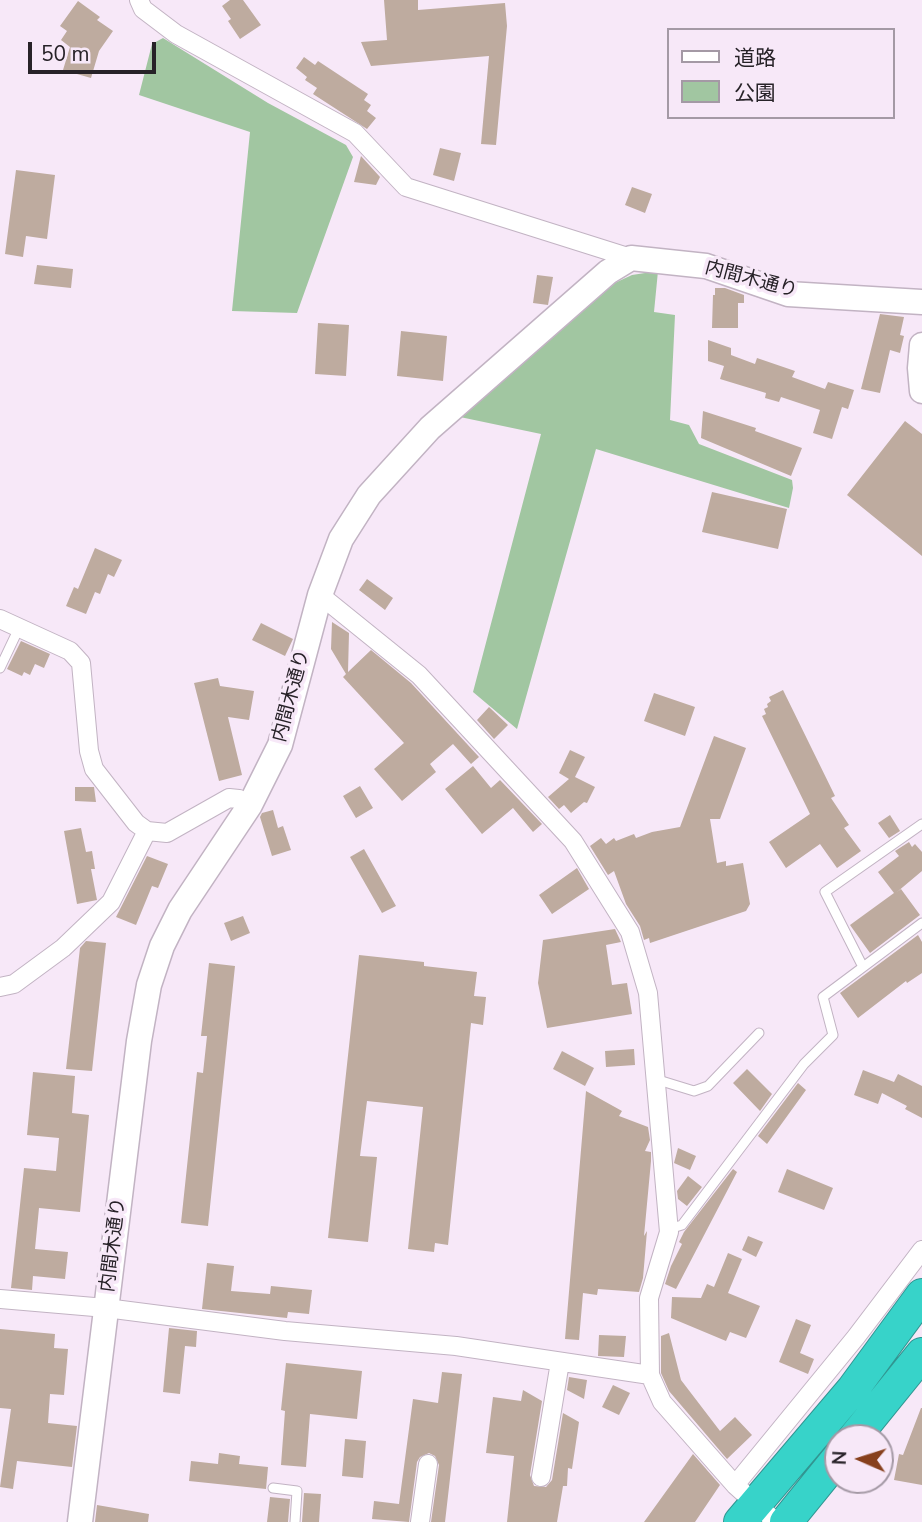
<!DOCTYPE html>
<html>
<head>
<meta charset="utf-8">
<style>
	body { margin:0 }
	#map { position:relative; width:922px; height:1522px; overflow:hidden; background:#f7e8f8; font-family:"Nunito Sans","Noto Sans JP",sans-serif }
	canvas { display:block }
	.legend { position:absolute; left:667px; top:28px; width:228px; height:91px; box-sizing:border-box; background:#f7e8f8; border:2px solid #a499a5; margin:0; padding:9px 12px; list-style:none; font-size:21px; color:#272228 }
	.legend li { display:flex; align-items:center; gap:14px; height:35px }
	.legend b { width:35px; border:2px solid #a499a5 }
	.north { position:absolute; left:824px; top:1424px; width:70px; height:70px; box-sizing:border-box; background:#f7e8f8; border:2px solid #a499a5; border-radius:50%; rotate:273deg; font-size:19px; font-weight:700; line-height:28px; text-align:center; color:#272228 }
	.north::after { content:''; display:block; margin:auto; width:24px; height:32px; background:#87401d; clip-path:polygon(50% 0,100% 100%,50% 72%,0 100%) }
	.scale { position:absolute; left:28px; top:42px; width:128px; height:32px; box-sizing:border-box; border:4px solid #272228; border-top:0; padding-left:9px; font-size:21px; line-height:24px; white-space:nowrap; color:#272228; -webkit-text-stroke:5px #f7e8f8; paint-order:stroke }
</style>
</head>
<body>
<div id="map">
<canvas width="922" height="1522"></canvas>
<ul class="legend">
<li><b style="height:9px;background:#fff"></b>道路</li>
<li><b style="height:19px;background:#a1c6a1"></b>公園</li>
</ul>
<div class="north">N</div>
<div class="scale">50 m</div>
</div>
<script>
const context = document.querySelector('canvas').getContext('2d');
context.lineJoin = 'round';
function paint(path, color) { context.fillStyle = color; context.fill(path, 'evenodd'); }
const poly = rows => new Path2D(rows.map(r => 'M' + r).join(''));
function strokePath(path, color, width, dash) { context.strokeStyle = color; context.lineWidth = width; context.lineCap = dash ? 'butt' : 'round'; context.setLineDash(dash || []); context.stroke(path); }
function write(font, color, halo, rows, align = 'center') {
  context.font = font + ' "Nunito Sans","Noto Sans JP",sans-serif'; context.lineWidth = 7; context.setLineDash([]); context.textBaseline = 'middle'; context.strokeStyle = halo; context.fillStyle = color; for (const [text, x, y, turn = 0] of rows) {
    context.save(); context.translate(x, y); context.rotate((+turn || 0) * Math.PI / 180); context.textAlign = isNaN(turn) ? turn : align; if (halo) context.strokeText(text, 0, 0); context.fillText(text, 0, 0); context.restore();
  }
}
paint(poly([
	[163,38,268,103,346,145,353,157,297,313,232,311,250,132,139,95,152,44],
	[658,271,654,312,675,315,670,420,689,425,699,444,792,480,793,488,789,508,596,449,517,729,473,692,541,434,460,417,606,287,632,275]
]), '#a1c6a1');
paint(poly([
	[230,0,243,0,261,25,240,39,228,21,231,19,222,6],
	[384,0,418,0,418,10,505,3,507,26,496,145,481,144,489,56,371,66,361,42,387,40],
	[78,1,100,17,97,20,113,31,99,51,91,78,63,70,70,47,61,40,67,31,60,26],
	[304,57,315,65,318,61,368,94,364,100,371,105,367,111,376,118,367,129,313,94,317,88,305,80,307,77,296,68],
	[440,148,461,153,454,181,433,175],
	[361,156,380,177,376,185,354,182],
	[16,170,55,175,47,239,26,236,23,257,5,254],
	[632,187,652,194,645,213,625,205],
	[37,265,73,269,71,288,34,284],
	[537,275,553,277,548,305,533,303],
	[715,288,725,288,744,295,744,303,738,303,738,328,712,328,713,295,715,295],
	[880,314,904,317,900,335,904,336,900,353,890,350,880,393,861,389],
	[318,323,349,325,346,376,315,374],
	[401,331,447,336,443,381,397,376],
	[708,340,731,348,731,355,755,364,757,358,795,371,792,377,825,389,828,382,854,390,848,409,842,407,832,439,813,433,820,410,781,397,779,402,765,398,766,393,720,379,724,366,708,361],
	[703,411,756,428,755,431,802,448,791,476,701,438],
	[905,421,922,434,922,556,847,495],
	[712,492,787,509,778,549,702,532],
	[95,548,122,560,114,577,108,574,100,594,95,592,86,614,66,606,74,587,78,589],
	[367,579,393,598,385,610,359,590],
	[332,622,349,633,348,672,371,650,411,683,479,757,471,764,453,744,430,764,436,772,402,801,374,769,404,743,343,677,346,674,331,649],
	[261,623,293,639,285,656,252,640],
	[21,641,50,654,44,668,35,664,30,675,24,672,22,676,7,669],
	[218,678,220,686,254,691,249,720,228,717,242,775,219,781,194,683],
	[783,690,835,796,831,798,849,825,844,828,861,851,837,868,820,844,786,868,769,842,810,814,762,716,766,714,764,709,768,707,767,704,771,701,769,697],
	[654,693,695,707,685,736,644,721],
	[489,707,508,725,494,739,477,720],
	[714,736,746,748,720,819,710,819,717,863,726,861,726,866,743,863,750,904,746,911,650,943,649,938,644,940,640,926,626,904,614,871,608,875,590,846,601,838,606,844,614,838,616,841,634,834,636,838,652,832,680,827],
	[570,750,585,757,575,777,595,787,587,803,584,802,571,813,564,805,559,809,548,797,569,779,559,773],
	[473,766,491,788,500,780,542,824,533,832,513,808,482,834,445,789],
	[360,786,373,808,356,818,343,796],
	[75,787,94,787,96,802,75,801],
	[273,810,278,828,283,826,291,850,272,856,260,817,262,813],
	[890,815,900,831,889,838,878,823],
	[81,828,86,852,92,851,95,869,91,869,97,900,77,904,64,831],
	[909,842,912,847,915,844,922,852,922,871,897,892,901,889,920,915,870,953,850,925,894,893,878,872,899,856,895,851],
	[364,849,396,906,382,913,350,857],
	[147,856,168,864,158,888,152,886,136,925,116,917],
	[577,868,589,889,552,914,539,895],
	[243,916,250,933,231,941,224,923],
	[615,929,621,942,606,945,612,985,627,983,632,1014,547,1028,538,983,543,940],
	[918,935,922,942,922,973,907,983,906,981,858,1018,840,993],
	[86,941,106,943,92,1071,66,1069,80,948],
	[359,955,424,962,424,966,477,972,474,996,486,997,483,1025,471,1023,448,1245,435,1243,434,1252,408,1249,423,1107,367,1101,360,1156,377,1157,368,1242,328,1238],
	[209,963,235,966,208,1226,181,1223,197,1072,203,1073,207,1036,201,1036],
	[634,1049,635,1065,606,1067,605,1051],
	[562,1051,594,1068,585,1086,553,1069],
	[747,1069,772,1094,760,1111,733,1083],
	[863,1070,894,1082,898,1074,922,1086,922,1118,905,1109,907,1106,882,1093,878,1104,854,1095],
	[33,1072,75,1076,72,1113,89,1115,80,1212,39,1208,35,1249,68,1252,65,1279,33,1276,32,1290,11,1288,24,1168,56,1171,59,1138,27,1135],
	[798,1083,806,1090,767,1144,758,1136],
	[586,1091,622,1111,619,1116,648,1127,650,1140,645,1151,651,1152,651,1161,644,1236,647,1231,643,1278,639,1292,598,1289,597,1295,583,1293,579,1340,565,1339],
	[678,1148,696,1156,690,1170,674,1163],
	[733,1169,737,1172,676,1289,665,1284,671,1266,682,1244,679,1242,684,1232],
	[787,1169,833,1188,824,1210,778,1192],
	[688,1176,702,1187,687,1206,678,1199,677,1191],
	[748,1236,763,1242,756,1257,742,1250],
	[728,1253,742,1259,728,1293,760,1306,746,1338,730,1332,726,1341,671,1318,672,1297,701,1298,707,1284,714,1287],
	[207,1263,234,1266,231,1291,270,1294,271,1286,312,1290,309,1314,288,1312,287,1318,202,1309],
	[796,1319,811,1325,800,1353,814,1359,808,1374,779,1362],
	[169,1328,197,1331,196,1347,185,1346,180,1394,163,1392],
	[0,1329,55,1334,54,1348,68,1349,64,1395,50,1394,48,1423,77,1426,72,1467,17,1461,13,1489,0,1487,11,1409,0,1408],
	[669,1333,681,1380,720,1431,735,1417,752,1435,727,1459,669,1391,661,1373,661,1336],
	[599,1335,626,1336,624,1357,598,1356],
	[286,1363,362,1371,357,1419,310,1414,306,1467,281,1465,285,1411,281,1410],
	[442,1372,462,1374,445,1522,431,1522,439,1465,435,1456,429,1453,420,1457,417,1462,409,1522,372,1519,374,1501,399,1504,413,1399,438,1403],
	[569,1377,587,1380,584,1399,567,1390],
	[613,1385,630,1393,619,1415,602,1407],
	[523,1390,542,1401,530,1475,534,1486,546,1487,552,1480,563,1413,579,1422,572,1469,568,1468,567,1486,563,1486,557,1522,507,1522,514,1456,486,1453,493,1397,521,1401],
	[921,1408,922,1408,922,1485,894,1480,899,1454,903,1455],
	[345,1439,366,1441,363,1478,342,1476],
	[219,1453,240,1456,239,1464,268,1467,266,1489,189,1481,191,1461,218,1464],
	[693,1454,720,1485,695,1522,644,1522],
	[304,1493,321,1494,319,1522,302,1522],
	[270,1497,290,1499,288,1522,267,1522],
	[97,1505,149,1514,148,1522,95,1522]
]), '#beab9f');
const lane = poly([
	[0,668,19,628],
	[863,967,825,892,922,824],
	[655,1079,694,1091,708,1086,759,1033],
	[669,1229,682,1225,804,1064,833,1035,823,997,922,923],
	[273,1488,297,1491,295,1522]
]);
const street = poly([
	[139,0,143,9,176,34,355,133,406,187,631,258],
	[320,595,419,675,573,841,630,932,648,993,669,1232,649,1298,650,1375,662,1402,735,1485,776,1522],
	[0,619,70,651,81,663,89,751,94,769,136,823,147,831,167,833,229,798,239,799,250,805],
	[0,987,14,984,63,948,111,902,147,831],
	[0,1299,106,1308,285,1331,456,1346,650,1375],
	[541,1477,560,1362],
	[735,1485,856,1337,922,1250],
	[420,1522,428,1464]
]);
const secondary = poly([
	[922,345,920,368,922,391],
	[80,1522,139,1041,149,985,162,946,180,910,250,805,280,745,320,595,341,539,369,495,430,428,608,272,631,258,706,266,788,294,922,302]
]);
const highway = poly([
	[854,1438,922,1354],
	[740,1522,853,1389,922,1295],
	[786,1522,838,1458]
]);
strokePath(lane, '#c2b3c3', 11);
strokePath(street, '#c2b3c3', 20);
strokePath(secondary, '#c2b3c3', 27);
strokePath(highway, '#319591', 34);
strokePath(lane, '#fff', 9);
strokePath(street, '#fff', 18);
strokePath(secondary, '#fff', 24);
strokePath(highway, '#37d3c9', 32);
write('19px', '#272228', '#f7e8f8', [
	["内間木通り",751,280,15],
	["内間木通り",292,696,-75],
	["内間木通り",114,1245,-83]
]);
</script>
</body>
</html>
